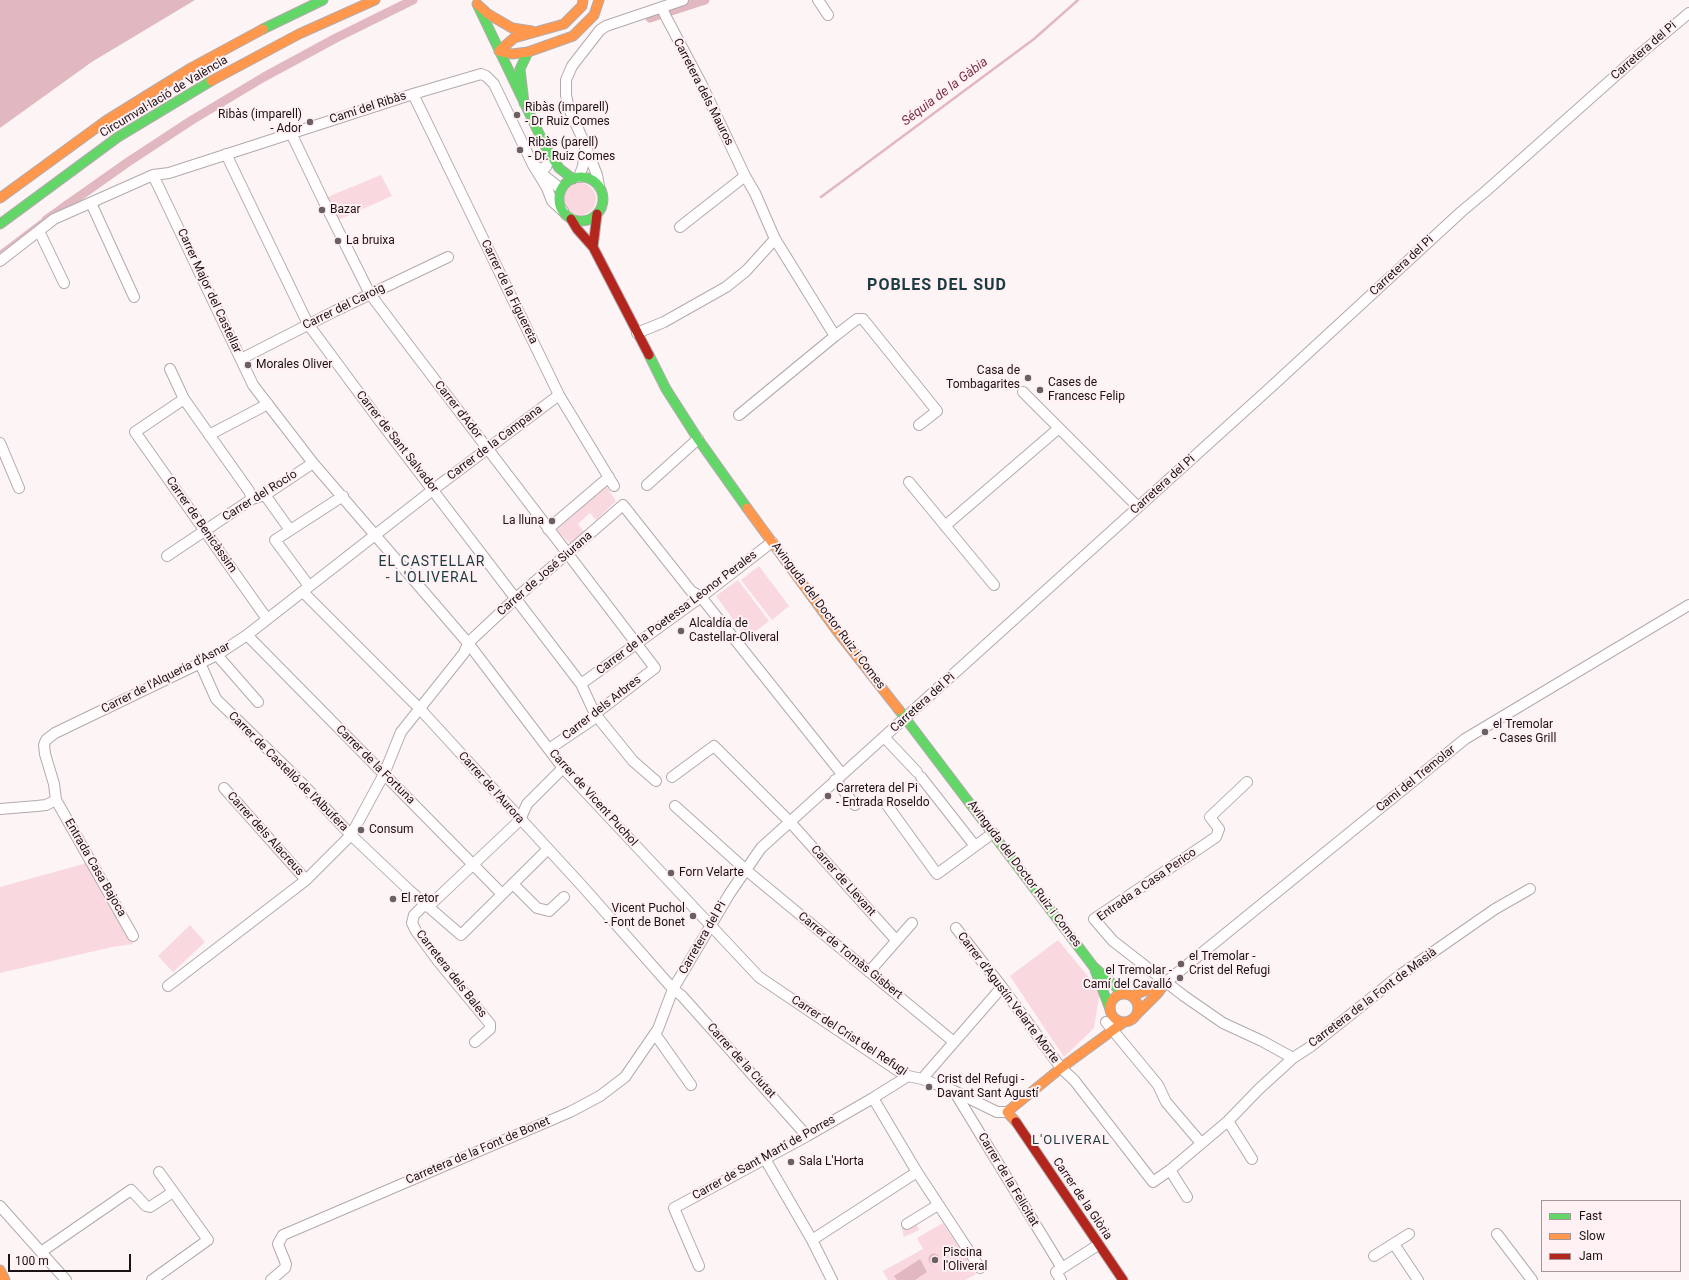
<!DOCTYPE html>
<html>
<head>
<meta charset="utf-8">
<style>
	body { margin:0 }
	#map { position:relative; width:1689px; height:1280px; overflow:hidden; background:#fcf4f5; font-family:Roboto,sans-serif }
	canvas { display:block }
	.legend { position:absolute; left:1541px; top:1200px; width:140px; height:72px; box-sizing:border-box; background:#fff0f3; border:1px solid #a4979a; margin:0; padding:5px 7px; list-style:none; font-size:12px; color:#1c1114 }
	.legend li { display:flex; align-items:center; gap:8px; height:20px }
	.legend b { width:20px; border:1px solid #a4979a }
	.scale { position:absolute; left:8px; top:1254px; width:123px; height:18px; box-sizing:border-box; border:2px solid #1c1114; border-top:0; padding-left:5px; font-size:12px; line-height:14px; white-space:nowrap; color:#1c1114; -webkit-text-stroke:3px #fff0f3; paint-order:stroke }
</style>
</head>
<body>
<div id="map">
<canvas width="1689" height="1280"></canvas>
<ul class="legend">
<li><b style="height:5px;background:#63d668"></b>Fast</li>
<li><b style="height:5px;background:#ff974d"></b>Slow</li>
<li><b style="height:5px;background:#b3261e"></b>Jam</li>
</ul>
<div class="scale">100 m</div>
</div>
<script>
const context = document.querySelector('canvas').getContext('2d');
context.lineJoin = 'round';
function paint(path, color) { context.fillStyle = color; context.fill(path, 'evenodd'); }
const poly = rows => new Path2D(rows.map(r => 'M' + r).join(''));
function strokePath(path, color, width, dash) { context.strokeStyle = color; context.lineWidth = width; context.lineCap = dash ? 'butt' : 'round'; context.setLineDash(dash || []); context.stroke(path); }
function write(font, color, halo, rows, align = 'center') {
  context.font = font + ' Roboto,sans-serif'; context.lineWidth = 4; context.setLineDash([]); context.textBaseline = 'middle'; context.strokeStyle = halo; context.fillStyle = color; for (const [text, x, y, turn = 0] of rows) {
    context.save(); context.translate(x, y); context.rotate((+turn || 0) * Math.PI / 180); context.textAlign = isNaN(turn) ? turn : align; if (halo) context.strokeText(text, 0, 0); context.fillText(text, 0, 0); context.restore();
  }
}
paint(poly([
	[381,175,392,196,338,220,325,198],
	'564 199a16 16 0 1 1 32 0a16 16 0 1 1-32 0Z',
	[606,486,616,501,596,520,590,513,578,524,584,532,571,544,556,530],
	[759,566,789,606,772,620,741,580],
	[738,580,769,621,747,638,716,596],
	[87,863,133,944,112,947,0,973,0,887],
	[190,925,205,942,173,972,158,956],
	[1058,940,1100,991,1094,1028,1064,1057,1010,976],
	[916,1223,919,1230,904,1237,902,1229],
	[943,1223,976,1274,965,1280,888,1280,883,1271,923,1249,917,1238]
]), '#fad8e0');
paint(poly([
	[0,0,196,0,92,62,0,128],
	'928.5 1259a5.5 5.5 0 1 1 11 0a5.5 5.5 0 1 1-11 0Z',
	[920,1259,927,1272,915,1280,897,1280,894,1276]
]), '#e1b8c0');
paint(poly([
	[195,0,198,0,93,63,0,130,2,127,92,62]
]), '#fcf4f5');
strokePath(poly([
	[821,197,1034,39,1078,0],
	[0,252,67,201,190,119,263,75,334,36,396,5]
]), '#e1b8c0', 2.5);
strokePath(poly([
	[650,18,705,0],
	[46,220,128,162,192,120,264,77,336,38,413,0]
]), '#e1b8c0', 9);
const street = poly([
	[818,0,828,15],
	[662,8,666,17,701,83,745,176,755,193,775,239,835,336,739,415],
	[413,94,559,395,614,486],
	[291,133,323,200,370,294,413,351,655,668,595,714,592,720,549,749],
	[226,154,308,324,379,420,581,684,595,714,633,761,656,781],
	[533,165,541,169,546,167,549,159],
	[542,174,561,189],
	[153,175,253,385,313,463,468,643,563,768,759,977,897,1070,908,1076,922,1079,954,1091,997,1112,1007,1112],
	[579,177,583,166,585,149],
	[599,186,597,175,584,142,569,109,566,95,566,80,572,66,600,30,606,26,683,0],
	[91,203,134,297],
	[680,227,745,176],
	[39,231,64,283],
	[0,261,54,219,153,175,169,173,413,94,481,74,486,76,494,84,533,165,547,188,552,201,563,211],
	[637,333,664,322,726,287,746,271,775,239],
	[835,336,857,319,863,319,937,411,919,425],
	[241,359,335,311,448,257],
	[170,369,184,399,249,491,252,499],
	[1023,392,1138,507],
	[184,399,135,432,267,619],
	[209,435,268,404],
	[0,443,19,488],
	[909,482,994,585],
	[647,485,698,439],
	[265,495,290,530],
	[945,526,1059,428],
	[548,529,609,477],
	[167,556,252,499,265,495,313,463],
	[309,586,275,540,343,496],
	[303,592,420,709,584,888,673,989,682,996,807,1136],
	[247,635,502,894],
	[217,655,258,702],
	[200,663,216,699,291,772,351,835,409,890,461,935,548,849],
	[581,684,701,597,772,542],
	[884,737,917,772],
	[672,777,714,746,790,822,896,940],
	[921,777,975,846],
	[835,780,855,805],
	[1247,782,1210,817,1219,829,1216,837,1094,919,1113,941,1184,996,1223,1023,1262,1041,1293,1058],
	[224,788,306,880],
	[887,805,937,874,993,833],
	[675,806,746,870,954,1042],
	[0,809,37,806,46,805,56,800],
	[513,884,537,908,549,911,564,897],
	[425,904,414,915,412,923,416,931,438,961,490,1024,490,1029,475,1042],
	[428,907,520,820,527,804,563,768],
	[956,928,1002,987,1061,1068,1074,1080,1153,1182,1170,1170,1228,1121,1259,1089,1293,1058,1310,1047,1400,975,1495,909,1530,889],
	[133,936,56,800,54,784,45,754,44,745,46,740,55,733,217,655,247,635,434,489,559,395],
	[869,972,912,923],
	[1165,983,1465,739,1689,605],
	[168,986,306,880,351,835,384,774,401,732,464,653,468,643,516,598,623,505,691,591,701,597,842,774],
	[1106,1022,1158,1085,1166,1102,1201,1143],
	[655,1034,691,1085],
	[922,1079,1002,987],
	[954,1091,1062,1268],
	[873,1098,917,1172,980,1268],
	[1228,1121,1252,1159],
	[765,1159,812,1240,832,1280],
	[1170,1170,1187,1197],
	[0,1206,66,1280],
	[907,1224,938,1205],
	[1497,1234,1532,1280],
	[812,1240,917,1172],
	[1394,1244,1418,1280],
	[41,1252,131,1190,146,1206,150,1207,170,1194,174,1193],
	[1374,1256,1409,1234],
	[699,1266,674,1208,807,1136,873,1098,908,1076],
	[152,1280,208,1240,159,1172],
	[271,1280,285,1268,286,1264,278,1244,283,1235,570,1112,600,1096,625,1077,658,1029,673,989,730,893,761,848,1270,388,1461,212,1486,191,1640,54,1689,13],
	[1061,1280,1056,1272,1098,1245]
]);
const fast = poly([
	[478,6,545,146,559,168,573,179],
	[263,29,323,0],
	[524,103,520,69,528,52],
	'559 199a22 22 0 1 1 44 0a22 22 0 1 1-44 0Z',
	[0,224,118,137,211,81],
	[649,355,666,389,698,439,747,508],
	[899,710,1093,966,1117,988,1127,994],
	[1095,970,1110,1009]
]);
const slow = poly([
	[477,4,488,14,512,28,532,31],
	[499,51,512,54,528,52,573,36,594,15,599,0],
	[499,51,514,38,564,24,582,6,583,0],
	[211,81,299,34,375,0],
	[0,198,107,120,191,68,263,29],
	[747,508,837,631,899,710],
	'1110 1008a14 14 0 1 1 28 0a14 14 0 1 1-28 0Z',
	[1132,996,1165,983],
	[1137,1014,1158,993,1165,983],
	[1016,1122,1007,1112,1061,1068,1124,1022],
	[0,1270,5,1280]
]);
const jam = poly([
	[571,219,577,229,593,247,649,355],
	[593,247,597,214],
	[1016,1122,1123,1280]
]);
strokePath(street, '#b3aaab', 12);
strokePath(fast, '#b3aaab', 11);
strokePath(slow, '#b3aaab', 11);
strokePath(jam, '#b3aaab', 11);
strokePath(street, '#fffdfe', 10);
strokePath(fast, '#63d668', 9);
strokePath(slow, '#ff974d', 9);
strokePath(jam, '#b3261e', 9);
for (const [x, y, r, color] of [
	[517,115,4,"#6a6063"],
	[310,122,4,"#6a6063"],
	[520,150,4,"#6a6063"],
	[322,210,4,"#6a6063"],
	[338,241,4,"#6a6063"],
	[248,365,4,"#6a6063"],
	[1028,378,4,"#6a6063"],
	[1040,390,4,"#6a6063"],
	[552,521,4,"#6a6063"],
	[681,631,4,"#6a6063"],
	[1485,732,4,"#6a6063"],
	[828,796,4,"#6a6063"],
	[361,830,4,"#6a6063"],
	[671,873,4,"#6a6063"],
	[393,899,4,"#6a6063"],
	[693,916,4,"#6a6063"],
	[1181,964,4,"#6a6063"],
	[1180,978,4,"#6a6063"],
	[929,1087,4,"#6a6063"],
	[791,1162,4,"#6a6063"],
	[935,1260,4,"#6a6063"]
]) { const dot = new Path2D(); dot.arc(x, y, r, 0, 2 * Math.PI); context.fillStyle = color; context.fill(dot); strokePath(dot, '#fff0f3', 1.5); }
write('12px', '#1c1114', '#fff0f3', [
	["Carretera del Pi",1644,51,-41],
	["Carretera dels Mauros",703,92,63],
	["Circumval·lació de València",164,97,-31],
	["Camí del Ribàs",368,108,-18],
	["Carretera del Pi",1402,266,-43],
	["Carrer Major del Castellar",209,291,65],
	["Carrer de la Figuereta",509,292,64],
	["Carrer del Caroig",344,307,-26],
	["Carrer d'Ador",458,410,52],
	["Carrer de Sant Salvador",397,442,52],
	["Carrer de la Campana",495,443,-37],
	["Carretera del Pi",1163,485,-42],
	["Carrer del Rocío",260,496,-32],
	["Carrer de Benicàssim",201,525,55],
	["Carrer de José Siurana",545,574,-41],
	["Carrer de la Poetessa Leonor Perales",677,613,-37],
	["Avinguda del Doctor Ruiz i Comes",828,616,53],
	["Carrer de l'Alqueria d'Asnar",166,678,-27],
	["Carretera del Pi",923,703,-42],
	["Carrer dels Arbres",602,708,-38],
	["Carrer de la Fortuna",375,765,45],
	["Carrer de Castelló de l'Albufera",288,772,45],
	["Camí del Tremolar",1416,779,-39],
	["Carrer de l'Aurora",491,788,48],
	["Carrer de Vicent Puchol",593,798,48],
	["Carrer dels Alacreus",265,834,48],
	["Entrada Casa Bajoca",95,868,60],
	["Avinguda del Doctor Ruiz i Comes",1024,874,53],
	["Carrer de Llevant",843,881,48],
	["Entrada a Casa Perico",1147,885,-35],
	["Carretera del Pi",703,938,-60],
	["Carrer de Tomàs Gisbert",850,956,39],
	["Carretera dels Bales",451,974,52],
	["Carrer d'Agustín Velarte Morte",1008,998,53],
	["Carretera de la Font de Masià",1373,998,-37],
	["Carrer del Crist del Refugi",849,1036,33],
	["Carrer de la Ciutat",741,1061,48],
	["Carretera de la Font de Bonet",478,1151,-23],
	["Carrer de Sant Martí de Porres",764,1158,-29],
	["Carrer de la Felicitat",1008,1180,59],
	["Carrer de la Glòria",1082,1199,56]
]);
write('12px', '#1c1114', '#fff0f3', [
	["Ribàs (imparell)",525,108],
	["- Dr Ruiz Comes",525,122],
	["Ribàs (imparell)",302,115,"right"],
	["- Ador",302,129,"right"],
	["Ribàs (parell)",528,143],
	["- Dr. Ruiz Comes",528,157],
	["Bazar",330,210],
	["La bruixa",346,241],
	["Morales Oliver",256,365],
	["Casa de",1020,371,"right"],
	["Tombagarites",1020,385,"right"],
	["Cases de",1048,383],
	["Francesc Felip",1048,397],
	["La lluna",544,521,"right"],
	["Alcaldía de",689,624],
	["Castellar-Oliveral",689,638],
	["el Tremolar",1493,725],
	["- Cases Grill",1493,739],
	["Carretera del Pi",836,789],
	["- Entrada Roseldo",836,803],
	["Consum",369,830],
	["Forn Velarte",679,873],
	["El retor",401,899],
	["Vicent Puchol",685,909,"right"],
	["- Font de Bonet",685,923,"right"],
	["el Tremolar -",1189,957],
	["Crist del Refugi",1189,971],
	["el Tremolar -",1172,971,"right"],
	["Camí del Cavalló",1172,985,"right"],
	["Crist del Refugi -",937,1080],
	["Davant Sant Agustí",937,1094],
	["Sala L'Horta",799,1162],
	["Piscina",943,1253],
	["l'Oliveral",943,1267]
], 'left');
write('italic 13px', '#763145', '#fff0f3', [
	["Séquia de la Gàbia",945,92,-37]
]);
context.letterSpacing = '1px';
write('13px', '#1a3a41', '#fff0f3', [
	["L'OLIVERAL",1071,1141]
]);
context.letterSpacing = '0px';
context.letterSpacing = '1px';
write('14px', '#1a3a41', '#fff0f3', [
	["EL CASTELLAR",432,562],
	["- L'OLIVERAL",432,578]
]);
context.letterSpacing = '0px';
context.letterSpacing = '1px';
write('bold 16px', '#1a3a41', '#fff0f3', [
	["POBLES DEL SUD",937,286]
]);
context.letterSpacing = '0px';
</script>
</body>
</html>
